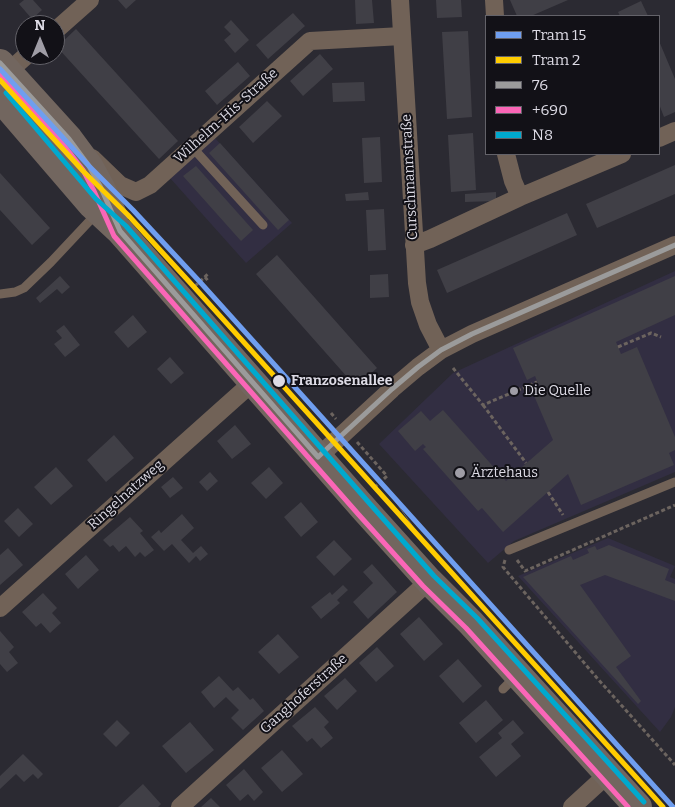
<!DOCTYPE html>
<html>
<head>
<meta charset="utf-8">
<style>
	body { margin:0 }
	#map { position:relative; width:675px; height:807px; overflow:hidden; background:#2b2a32; font-family:Bitter,serif }
	canvas { display:block }
	.legend { position:absolute; left:485px; top:15px; width:175px; height:140px; box-sizing:border-box; background:#121117; border:1px solid #636269; margin:0; padding:6px 9px; list-style:none; font-size:15px; color:#dddbe5 }
	.legend li { display:flex; align-items:center; gap:10px; height:25px }
	.legend b { width:25px; border:1px solid #636269 }
	.north { position:absolute; left:15px; top:15px; width:50px; height:50px; box-sizing:border-box; background:#121117; border:1px solid #636269; border-radius:50%; rotate:0deg; font-size:14px; font-weight:700; line-height:20px; text-align:center; color:#dddbe5 }
	.north::after { content:''; display:block; margin:auto; width:18px; height:22px; background:#9f9da6; clip-path:polygon(50% 0,100% 100%,50% 72%,0 100%) }
</style>
</head>
<body>
<div id="map">
<canvas width="675" height="807"></canvas>
<ul class="legend">
<li><b style="height:6px;background:#6f9eef"></b>Tram 15</li>
<li><b style="height:6px;background:#fc0"></b>Tram 2</li>
<li><b style="height:6px;background:#9b9b9b"></b>76</li>
<li><b style="height:6px;background:#fa66b7"></b>+690</li>
<li><b style="height:6px;background:#00a9ce"></b>N8</li>
</ul>
<div class="north">N</div>
</div>
<script>
const context = document.querySelector('canvas').getContext('2d');
context.lineJoin = 'round';
function paint(path, color) { context.fillStyle = color; context.fill(path, 'evenodd'); }
const poly = rows => new Path2D(rows.map(r => 'M' + r).join(''));
function strokePath(path, color, width, dash) { context.strokeStyle = color; context.lineWidth = width; context.lineCap = dash ? 'butt' : 'round'; context.setLineDash(dash || []); context.stroke(path); }
function write(font, color, halo, rows, align = 'center') {
  context.font = font + ' Bitter,serif'; context.lineWidth = 4; context.setLineDash([]); context.textBaseline = 'middle'; context.strokeStyle = halo; context.fillStyle = color; for (const [text, x, y, turn = 0] of rows) {
    context.save(); context.translate(x, y); context.rotate((+turn || 0) * Math.PI / 180); context.textAlign = isNaN(turn) ? turn : align; if (halo) context.strokeText(text, 0, 0); context.fillText(text, 0, 0); context.restore();
  }
}
paint(poly([
	[215,138,292,223,246,263,170,178],
	[675,271,675,472,514,541,488,563,379,444,453,373],
	[608,538,675,566,670,577,675,579,675,707,671,717,660,732,518,576]
]), '#322e42');
paint(poly([
	[24,0,33,0,42,10,32,19,19,4],
	[118,0,136,0,126,9],
	[355,0,372,0,374,23,356,24],
	[436,0,461,0,462,17,437,18],
	[510,0,568,0,531,16,517,16],
	[641,1,648,16,620,16,618,12],
	[293,13,305,26,268,59,256,45],
	[231,20,249,40,235,53,224,40,231,34,224,27],
	[76,29,178,141,159,159,57,47],
	[468,31,472,117,447,119,442,32],
	[659,41,675,79,675,112,664,117,659,104],
	[320,54,333,69,303,96,290,81],
	[238,62,250,76,217,105,205,91],
	[364,82,365,101,333,102,332,83],
	[267,101,282,116,253,143,239,127],
	[473,133,476,190,451,192,448,135],
	[380,137,382,182,364,183,362,138],
	[220,143,289,220,278,230,209,153],
	[675,165,675,194,597,228,586,204],
	[196,166,253,230,241,241,183,176],
	[0,173,50,228,32,245,0,210],
	[368,192,369,200,346,201,345,194],
	[496,192,496,201,465,202,465,194],
	[384,209,386,250,368,251,366,210],
	[567,213,577,235,447,293,437,270],
	[277,255,377,368,356,387,256,274],
	[388,274,389,297,370,298,370,275],
	[60,276,70,287,62,294,57,289,40,303,36,298],
	[675,276,675,315,616,342,621,354,637,347,675,437,675,450,669,453,674,465,581,505,568,474,503,532,482,508,478,511,423,449,426,447,423,444,415,451,398,431,421,411,430,421,443,410,506,481,553,440,532,391,540,388,535,376,527,380,513,348],
	[133,315,147,332,128,348,114,332],
	[64,325,80,345,65,357,54,344,62,338,56,331],
	[170,357,184,373,171,384,157,369],
	[235,425,251,444,232,459,217,441],
	[114,435,134,458,106,482,87,460],
	[56,467,73,486,51,505,34,487],
	[269,467,283,483,266,499,251,483],
	[210,472,218,481,207,491,199,482],
	[173,477,183,488,170,498,161,487],
	[301,502,318,522,301,537,284,517],
	[18,508,33,524,19,537,4,521],
	[182,514,194,528,181,540,193,553,201,546,208,554,200,561,196,556,189,563,172,544,164,551,151,537,159,530,161,533],
	[130,517,143,531,140,533,154,550,145,557,140,552,135,557,126,546,119,552,113,545,110,547,103,540],
	[334,540,352,559,334,576,316,557],
	[609,545,669,569,665,580,675,584,675,601,605,575,580,585,631,656,616,667,641,701,638,704,523,577,571,556,573,560,589,553,587,549,595,546,597,550],
	[8,548,23,565,0,585,0,555],
	[86,555,99,570,78,589,65,574],
	[372,564,397,592,368,619,353,602,373,583,363,572],
	[343,585,348,590,337,600,340,603,321,619,311,607,330,592,332,595],
	[43,593,57,608,52,613,61,623,50,633,41,623,36,627,22,612],
	[419,617,443,644,424,661,400,634],
	[0,631,14,647,9,652,18,663,7,672,0,664],
	[278,634,299,657,279,674,258,652],
	[377,647,394,666,376,682,359,663],
	[458,659,482,686,463,703,439,676],
	[219,676,233,691,238,687,250,700,253,698,264,711,243,730,231,718,239,710,226,697,214,708,201,692],
	[345,678,357,691,337,710,324,696],
	[486,700,503,720,476,743,459,723],
	[315,707,329,722,324,727,333,738,321,748,312,738,307,742,292,726],
	[117,720,130,733,116,747,103,734],
	[513,720,524,733,511,744,521,756,496,777,479,757,502,738,498,733],
	[190,722,214,750,186,773,162,746],
	[282,750,303,774,282,792,261,768],
	[23,754,43,774,38,779,33,774,24,782,16,774,0,789,0,776],
	[244,769,263,792,254,801,248,794,240,801,226,785],
	[143,784,161,804,158,807,118,807],
	[211,798,220,807,201,807]
]), '#403f46');
strokePath(poly([
	[205,277,209,282],
	[195,286,208,274],
	[618,347,651,333,661,337],
	[453,368,483,405,537,382],
	[299,383,303,388],
	[483,405,526,463],
	[331,413,336,419],
	[357,442,387,476,374,488],
	[548,492,563,515],
	[505,560,503,567,597,678,675,765],
	[517,560,525,571,675,505]
]), '#6c645f', 3, [4, 2.5]);
strokePath(poly([
	[192,147,263,225],
	[0,294,15,292,24,288,51,262,97,213],
	[509,550,675,482],
	[503,689,516,676]
]), '#716257', 9);
strokePath(poly([
	[400,0,417,283,420,302,428,325,441,350],
	[494,0,495,16],
	[55,31,90,0],
	[8,72,27,55],
	[659,138,675,131],
	[506,154,513,181,520,197],
	[92,158,120,185,136,192,150,185,310,41,402,36],
	[414,245,430,239,520,197,622,154],
	[318,457,392,389,418,367,441,350,472,334,675,245],
	[0,608,253,382],
	[180,807,429,581],
	[572,807,608,774]
]), '#716257', 18);
strokePath(poly([
	[0,63,69,139,89,166,101,188,114,217],
	[0,98,91,204,120,231,365,510,429,581,471,623,638,807]
]), '#72665f', 28);
strokePath(poly([
	[384,485,423,541]
]), '#676160', 1);
strokePath(poly([
	[0,63,69,139,89,166,101,188,120,231,318,457],
	[318,457,392,389,418,367,441,350,472,334,675,245]
]), '#9b9b9b', 5);
strokePath(poly([
	[0,74,63,144,83,170,94,191,114,236,359,515,423,586,466,628,628,807]
]), '#fa66b7', 5);
strokePath(poly([
	[6,93,96,199,126,226,371,505,434,576,477,618,644,802]
]), '#00a9ce', 5);
strokePath(poly([
	[0,69,89,166,133,210,200,282,673,807]
]), '#6f9eef', 5);
strokePath(poly([
	[0,80,83,171,128,215,194,287,663,807]
]), '#fc0', 5);
for (const [x, y, r, color] of [
	[279,381,7,"#dddbe5"],
	[514,391,5,"#9f9da6"],
	[460,473,6,"#9f9da6"]
]) { const dot = new Path2D(); dot.arc(x, y, r, 0, 2 * Math.PI); context.fillStyle = color; context.fill(dot); strokePath(dot, '#121117', 2); }
write('14px', '#dddbe5', '#121117', [
	["Wilhelm-His-Straße",226,116,-42],
	["Curschmannstraße",410,177,-93],
	["Ringelnatzweg",126,495,-42],
	["Ganghoferstraße",304,694,-42]
]);
write('bold 14px', '#dddbe5', '#121117', [
	["Franzosenallee",291,381]
], 'left');
write('14px', '#dddbe5', '#121117', [
	["Die Quelle",524,391],
	["Ärztehaus",471,473]
], 'left');
</script>
</body>
</html>
